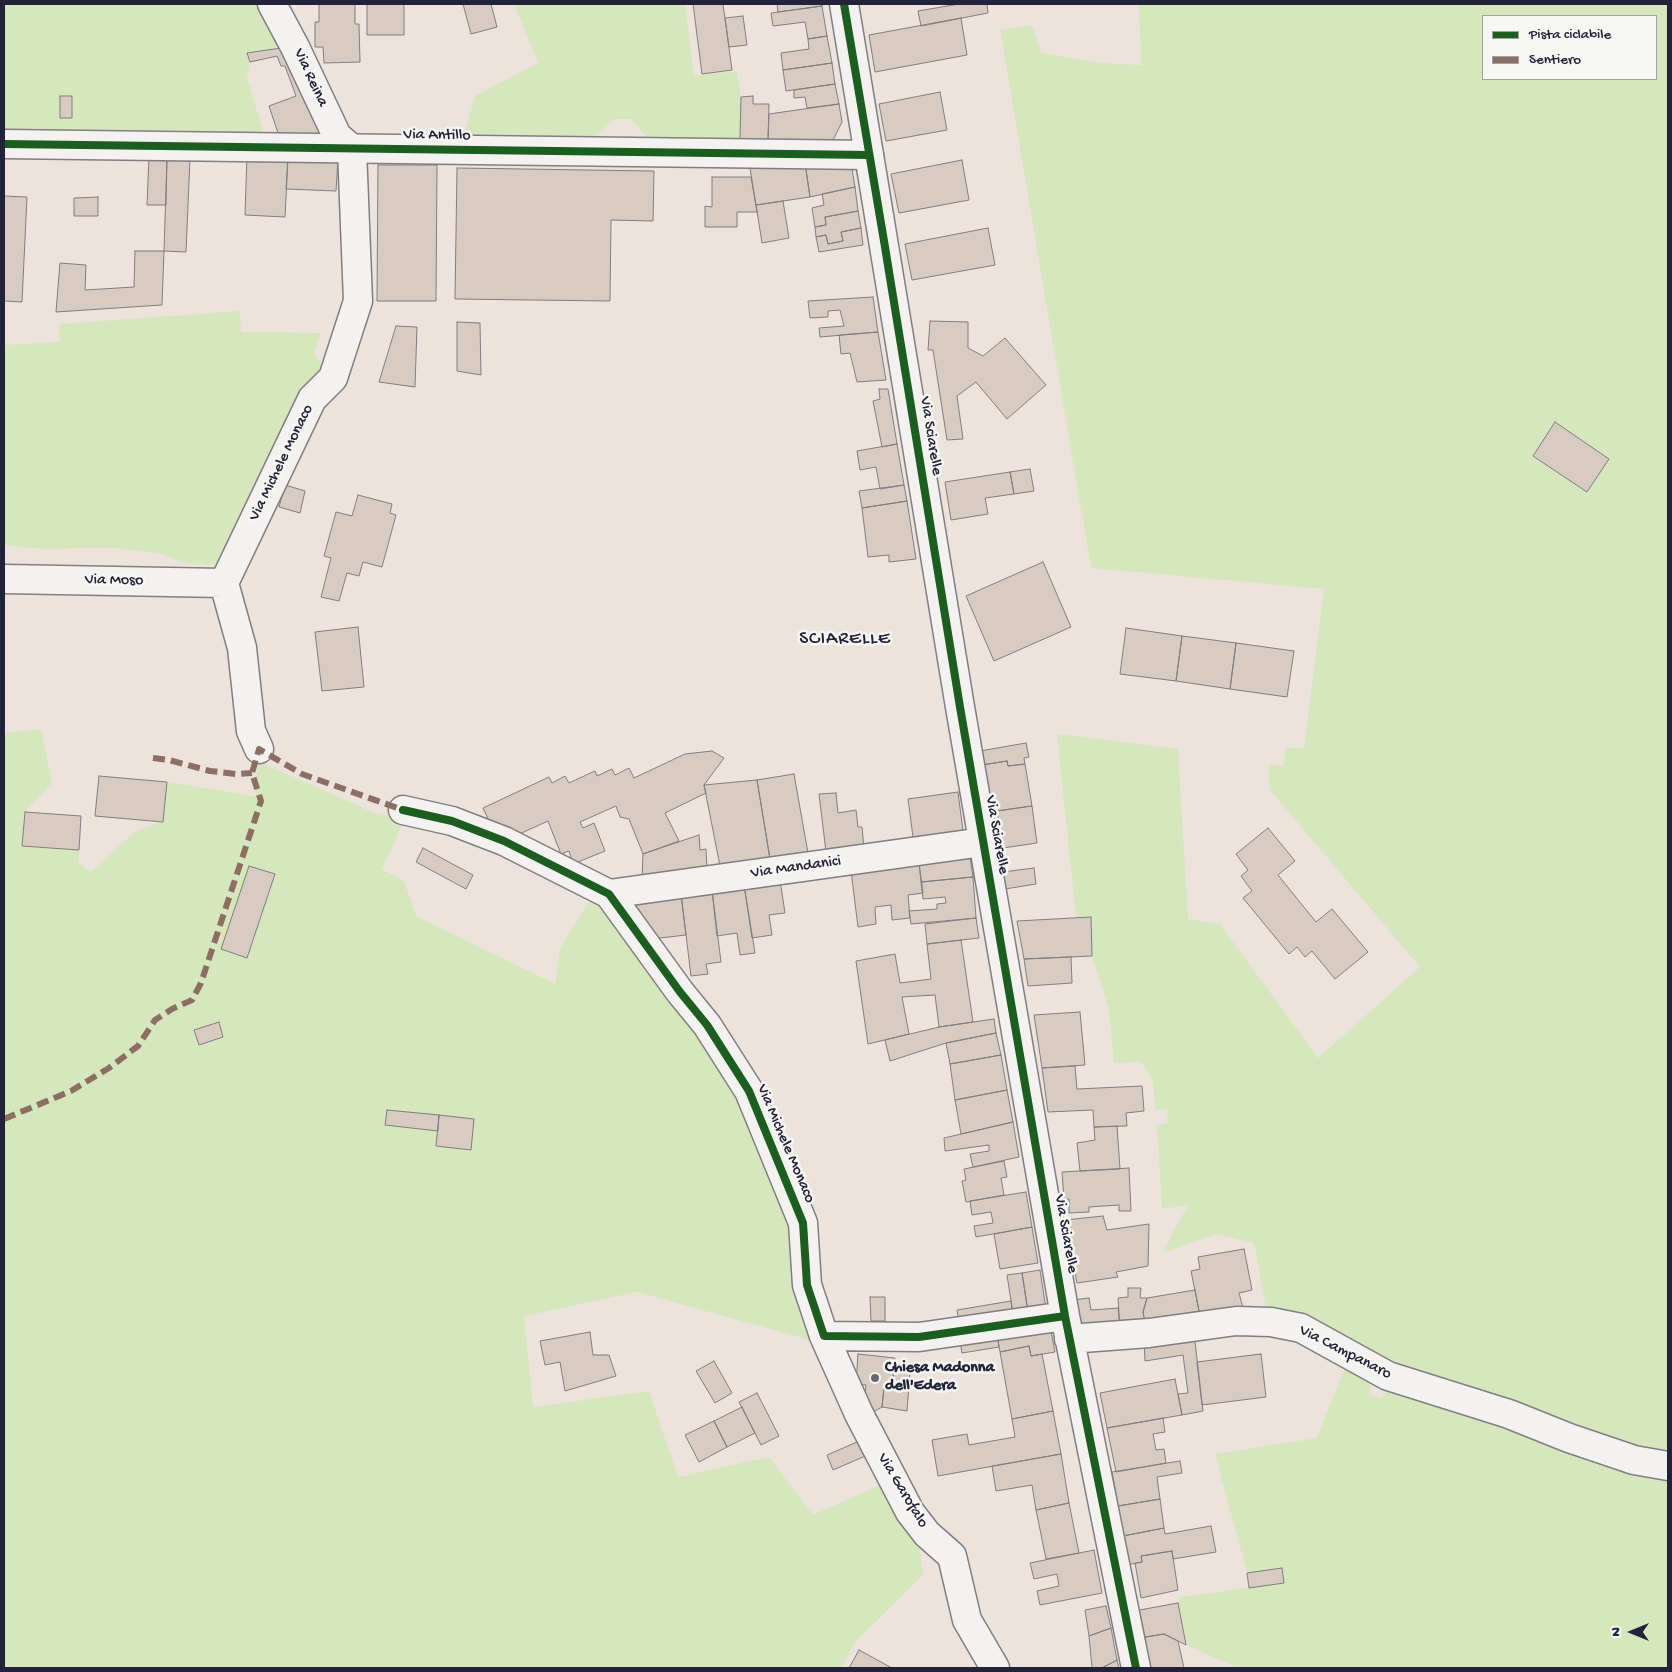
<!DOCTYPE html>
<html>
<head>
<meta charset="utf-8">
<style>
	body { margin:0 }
	#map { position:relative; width:1672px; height:1672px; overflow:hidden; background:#ece3dd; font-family:"Gochi Hand",sans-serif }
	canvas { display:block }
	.frame { position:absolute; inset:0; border:5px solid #22223b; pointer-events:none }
	.legend { position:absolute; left:1482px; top:15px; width:175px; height:65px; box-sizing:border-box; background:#f6f6f2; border:1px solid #a1a1a9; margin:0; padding:6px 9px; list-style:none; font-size:15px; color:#22223b }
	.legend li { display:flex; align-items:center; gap:10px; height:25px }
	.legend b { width:25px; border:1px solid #a1a1a9 }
	.north { position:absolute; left:1607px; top:1607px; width:50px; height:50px; -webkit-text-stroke:4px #f6f6f2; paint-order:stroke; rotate:270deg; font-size:14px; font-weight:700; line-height:20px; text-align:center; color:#22223b }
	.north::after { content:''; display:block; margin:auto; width:18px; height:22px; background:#22223b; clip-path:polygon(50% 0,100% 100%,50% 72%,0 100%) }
</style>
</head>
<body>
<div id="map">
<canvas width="1672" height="1672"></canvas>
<div class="frame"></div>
<ul class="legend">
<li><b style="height:6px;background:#1b5e20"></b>Pista ciclabile</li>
<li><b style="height:6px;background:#8d6e63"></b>Sentiero</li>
</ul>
<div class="north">N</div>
</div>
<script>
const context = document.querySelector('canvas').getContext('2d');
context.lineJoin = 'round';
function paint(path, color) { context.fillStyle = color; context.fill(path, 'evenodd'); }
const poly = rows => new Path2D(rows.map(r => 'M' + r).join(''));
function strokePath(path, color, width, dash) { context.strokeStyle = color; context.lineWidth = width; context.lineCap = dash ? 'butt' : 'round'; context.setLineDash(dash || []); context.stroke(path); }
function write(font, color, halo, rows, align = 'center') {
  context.font = font + ' "Gochi Hand",sans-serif'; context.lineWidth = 5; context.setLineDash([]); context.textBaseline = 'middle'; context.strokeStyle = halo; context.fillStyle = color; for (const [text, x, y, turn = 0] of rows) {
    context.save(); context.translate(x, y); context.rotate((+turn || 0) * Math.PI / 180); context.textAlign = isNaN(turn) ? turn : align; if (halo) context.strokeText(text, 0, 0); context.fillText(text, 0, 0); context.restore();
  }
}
paint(poly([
	[4,4,263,4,288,47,247,53,250,62,247,78,265,137,4,133],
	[514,4,685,4,694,76,737,71,741,97,740,139,647,137,631,119,614,119,596,136,464,136,475,96,538,63],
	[1138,4,1668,4,1668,1459,1388,1369,1273,1314,1266,1307,1254,1243,1217,1234,1162,1253,1188,1205,1162,1209,1157,1125,1167,1124,1168,1109,1155,1110,1153,1081,1141,1062,1114,1063,1109,1009,1092,956,1091,917,1076,918,1057,734,1178,749,1188,919,1220,924,1318,1058,1420,967,1270,790,1269,764,1283,766,1286,747,1304,749,1324,589,1091,568,1000,30,1032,25,1041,53,1100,63,1142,65],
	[1483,16,1656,16,1656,79,1483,79],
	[240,311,241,332,320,333,314,354,322,365,224,566,186,564,162,554,113,548,43,549,4,545,4,345,60,342,59,324],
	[41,729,52,783,25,812,22,846,79,850,78,862,91,872,134,832,163,821,167,782,255,796,258,761,375,813,405,819,382,869,404,881,416,916,555,984,560,948,588,903,608,905,744,1093,798,1225,799,1287,810,1340,637,1292,524,1316,533,1407,649,1391,678,1477,769,1457,813,1515,882,1484,918,1534,923,1575,855,1642,841,1668,4,1668,4,733],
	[1346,1364,1370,1373,1370,1394,1382,1399,1392,1382,1668,1471,1668,1668,1238,1668,1186,1645,1178,1603,1180,1597,1284,1583,1282,1568,1247,1573,1215,1454,1317,1438]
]), '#d6e7be');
const building = poly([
	[319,4,355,4,355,24,359,24,360,62,324,63,323,47,315,47,315,22,319,22,319,4],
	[367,4,404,4,404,35,367,35,367,4],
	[463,4,491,4,497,27,471,34,463,4],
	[693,4,723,4,732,70,702,74,693,4],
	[777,4,822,4,822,6,778,12,777,4],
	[959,4,987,4,988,13,921,26,918,11,959,4],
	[822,6,827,36,808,39,805,22,773,26,771,13,822,6],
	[743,16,747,45,729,47,725,18,743,16],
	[961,18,967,55,875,72,869,35,961,18],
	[827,36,832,63,783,70,781,53,809,49,808,39,827,36],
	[288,47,329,138,280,139,269,106,296,96,285,66,281,66,277,56,250,62,247,53,288,47],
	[832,63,835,84,786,91,783,70,832,63],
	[835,84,839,104,807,108,805,97,794,98,794,90,835,84],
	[940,92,947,130,886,141,879,104,940,92],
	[60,96,72,96,72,118,60,118,60,96],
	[753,96,753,104,769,104,768,140,740,139,741,97,753,96],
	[839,104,842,122,832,142,768,140,769,114,839,104],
	[247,155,288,157,285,217,245,215,247,155],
	[149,157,167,157,166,205,147,205,149,157],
	[167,157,190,158,186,252,164,251,167,157],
	[288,157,338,159,336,191,286,189,288,157],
	[962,160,969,200,899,213,891,174,962,160],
	[749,162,805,163,810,197,756,205,749,162],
	[805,163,851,163,855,187,810,197,805,163],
	[378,165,437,165,436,301,377,301,378,165],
	[457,168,654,171,653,221,611,220,610,301,455,299,457,168],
	[712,177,751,177,757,212,737,212,737,227,705,227,705,206,712,207,712,177],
	[855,187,858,211,825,217,826,225,815,227,812,208,824,205,822,194,855,187],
	[4,196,27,197,22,302,4,301,4,196],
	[98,197,98,216,74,216,74,198,98,197],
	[783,201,789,238,762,243,756,205,783,201],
	[858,211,861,228,841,232,843,241,828,244,826,235,816,237,815,227,826,225,825,217,858,211],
	[861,228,863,245,819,252,816,237,826,235,828,244,843,241,841,232,861,228],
	[988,228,995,265,912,280,905,244,988,228],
	[135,251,164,251,162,305,56,312,60,263,86,265,85,290,134,287,135,251],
	[873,297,878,332,820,337,819,328,844,326,840,310,828,311,828,317,810,318,808,301,873,297],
	[930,321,968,322,968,348,983,356,1005,338,1046,385,1007,419,976,382,957,396,963,439,947,440,933,350,928,350,930,321],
	[457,322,480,323,481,375,457,371,457,322],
	[396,326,417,327,415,387,379,382,396,326],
	[878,332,886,380,857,382,850,353,841,354,839,335,878,332],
	[879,389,888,389,897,444,882,447,873,401,880,399,879,389],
	[1555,422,1609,459,1587,492,1533,456,1555,422],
	[897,444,904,485,880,489,876,467,860,470,857,451,897,444],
	[1030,469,1034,491,1014,494,1010,472,1030,469],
	[1010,472,1014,494,985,498,988,514,951,520,945,482,1010,472],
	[285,485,305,491,300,513,279,507,285,485],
	[904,485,907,501,862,508,859,491,904,485],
	[358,495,392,504,390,513,396,515,382,567,363,562,359,576,347,573,339,601,321,597,331,558,324,556,336,512,352,516,358,495],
	[907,501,916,559,889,562,889,555,868,557,862,508,907,501],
	[1043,562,1071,627,994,661,966,596,1043,562],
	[358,627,364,687,322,691,315,632,358,627],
	[1126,628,1182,636,1176,681,1120,674,1126,628],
	[1182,636,1236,643,1230,689,1176,681,1182,636],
	[1236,643,1294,651,1287,697,1230,689,1236,643],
	[1026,743,1029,757,1024,758,1025,764,1008,766,1007,761,982,765,980,751,1026,743],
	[712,751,724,758,704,785,706,793,665,813,679,841,643,854,629,819,620,817,616,806,580,822,583,828,594,823,605,851,573,864,569,851,561,854,548,821,515,836,491,825,483,808,549,777,552,783,565,776,569,783,595,771,597,776,612,769,615,775,629,768,634,778,685,754,712,751],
	[1007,761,1008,766,1025,764,1032,806,989,812,982,765,1007,761],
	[794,774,808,853,770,859,757,780,794,774],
	[99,776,167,782,163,822,95,816,99,776],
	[757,780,770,859,720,866,704,785,757,780],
	[958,792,963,831,913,837,908,799,958,792],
	[836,793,838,813,856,810,858,827,862,827,864,848,826,852,819,794,836,793],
	[1032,806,1037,843,1003,848,997,811,1032,806],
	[25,812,81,816,79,850,22,846,25,812],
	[1268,828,1295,861,1278,875,1316,922,1332,909,1368,952,1335,979,1312,951,1305,957,1297,947,1289,954,1243,898,1252,891,1241,876,1248,870,1236,854,1268,828],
	[699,835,700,850,706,849,707,870,642,878,643,854,699,835],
	[423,848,473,875,466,889,416,862,423,848],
	[970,856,973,877,921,882,919,863,970,856],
	[919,863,923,893,908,895,910,918,892,920,891,905,875,907,876,924,858,927,851,871,919,863],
	[249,866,275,874,247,958,221,949,249,866],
	[1034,868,1036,884,1005,889,1003,872,1034,868],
	[973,877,976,918,911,924,909,911,937,909,937,904,946,903,945,897,923,899,921,882,973,877],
	[780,880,785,913,769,915,772,935,752,938,744,885,780,880],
	[744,885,755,953,740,955,737,933,717,936,712,890,744,885],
	[712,890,721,962,706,964,708,974,691,976,681,894,712,890],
	[681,894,686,935,651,939,631,901,681,894],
	[1091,917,1092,956,1024,959,1017,921,1091,917],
	[976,918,979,938,927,944,925,924,976,918],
	[961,940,973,1022,939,1027,935,995,902,997,909,1034,868,1044,856,961,895,954,900,983,931,979,927,944,961,940],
	[1071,957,1072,983,1028,986,1024,959,1071,957],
	[1080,1012,1085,1065,1042,1068,1034,1015,1080,1012],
	[994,1019,996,1033,946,1043,890,1061,885,1040,939,1027,994,1019],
	[219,1022,223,1037,199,1045,194,1030,219,1022],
	[996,1033,1001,1055,950,1064,946,1043,996,1033],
	[1001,1055,1007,1090,955,1100,950,1064,1001,1055],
	[1075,1066,1077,1089,1142,1086,1144,1111,1126,1113,1127,1126,1094,1127,1093,1110,1048,1112,1042,1068,1075,1066],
	[1007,1090,1013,1122,961,1134,955,1100,1007,1090],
	[387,1110,439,1115,438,1131,385,1125,387,1110],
	[439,1115,474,1119,471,1150,436,1146,439,1115],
	[1013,1122,1019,1157,973,1167,970,1154,989,1151,989,1145,945,1151,944,1138,1013,1122],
	[1117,1126,1120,1169,1080,1171,1077,1143,1095,1140,1094,1127,1117,1126],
	[1004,1161,1007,1177,1001,1178,1004,1195,966,1202,962,1181,966,1180,964,1169,1004,1161],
	[1129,1168,1131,1211,1119,1211,1119,1205,1089,1207,1089,1212,1069,1213,1069,1199,1064,1200,1062,1172,1129,1168],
	[1026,1192,1032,1227,976,1237,974,1226,993,1223,991,1212,972,1215,970,1201,1026,1192],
	[1103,1216,1107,1230,1149,1224,1148,1266,1116,1272,1118,1277,1077,1283,1065,1220,1103,1216],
	[1032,1227,1038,1263,1000,1269,994,1234,1032,1227],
	[1244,1249,1252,1290,1239,1293,1243,1308,1200,1316,1191,1271,1200,1269,1198,1257,1244,1249],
	[1040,1270,1046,1309,1028,1312,1022,1273,1040,1270],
	[1022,1273,1028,1312,1013,1314,1007,1275,1022,1273],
	[1128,1288,1141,1288,1140,1298,1147,1298,1143,1312,1146,1328,1120,1328,1118,1298,1128,1297,1128,1288],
	[1195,1290,1200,1316,1146,1328,1143,1312,1147,1298,1195,1290],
	[870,1297,885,1297,885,1321,871,1321,870,1297],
	[1089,1298,1091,1310,1118,1308,1120,1328,1078,1329,1072,1300,1089,1298],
	[1011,1301,1013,1314,959,1322,957,1310,1011,1301],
	[1050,1326,1055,1352,1031,1356,1029,1346,1000,1352,997,1335,1050,1326],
	[590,1332,593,1355,609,1355,616,1376,565,1391,560,1362,545,1365,540,1341,590,1332],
	[1194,1333,1203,1411,1182,1415,1178,1394,1188,1393,1183,1355,1145,1361,1144,1341,1194,1333],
	[997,1335,999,1347,962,1353,960,1342,997,1335],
	[1029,1346,1031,1356,1042,1354,1053,1411,1012,1419,1000,1352,1029,1346],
	[858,1354,895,1358,892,1387,884,1387,882,1407,875,1411,868,1410,864,1403,866,1385,856,1384,858,1354],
	[1261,1354,1266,1397,1202,1405,1197,1362,1261,1354],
	[714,1361,732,1393,715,1403,696,1371,714,1361],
	[894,1371,910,1372,907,1411,882,1407,884,1387,892,1387,894,1371],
	[1175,1379,1182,1415,1107,1428,1100,1393,1175,1379],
	[757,1393,779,1436,761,1445,739,1402,757,1393],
	[742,1407,755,1433,727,1447,714,1421,742,1407],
	[1053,1411,1061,1454,938,1476,932,1440,967,1434,969,1445,1015,1437,1012,1419,1053,1411],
	[1163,1418,1165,1432,1153,1434,1156,1450,1164,1449,1166,1463,1116,1472,1107,1428,1163,1418],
	[714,1421,727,1447,699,1462,685,1435,714,1421],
	[864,1439,870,1454,833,1470,827,1455,864,1439],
	[1061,1454,1069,1503,1036,1510,1032,1485,996,1491,992,1466,1061,1454],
	[1180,1461,1182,1473,1157,1477,1160,1499,1118,1506,1112,1472,1180,1461],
	[1160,1499,1164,1528,1123,1536,1118,1506,1160,1499],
	[1069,1503,1079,1553,1046,1559,1036,1510,1069,1503],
	[1211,1526,1216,1552,1173,1559,1172,1551,1141,1556,1142,1562,1127,1565,1123,1536,1164,1528,1165,1534,1211,1526],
	[1094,1550,1102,1593,1040,1605,1037,1591,1059,1586,1057,1574,1034,1579,1030,1563,1094,1550],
	[1172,1551,1178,1590,1141,1598,1135,1563,1142,1562,1141,1556,1172,1551],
	[1282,1568,1284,1583,1249,1588,1247,1573,1282,1568],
	[1178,1603,1186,1645,1164,1634,1140,1638,1134,1611,1178,1603],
	[1106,1606,1111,1628,1089,1636,1085,1610,1106,1606],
	[1111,1628,1117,1660,1102,1668,1092,1668,1089,1636,1111,1628],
	[1164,1634,1178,1641,1184,1668,1146,1668,1140,1638,1164,1634],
	[859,1650,892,1668,849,1668,859,1650],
	[1117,1660,1119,1668,1102,1668,1117,1660]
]);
paint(building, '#d8cbc2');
strokePath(building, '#817d80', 1);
const street = poly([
	[869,155,960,707,1065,1316,1136,1668],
	[4,579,224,583],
	[259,749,251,731,242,648,224,583,312,399,333,378,358,301,352,149,337,136,295,47,272,4],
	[403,810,452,821,504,841,609,894,680,992,707,1025,749,1091,803,1223,807,1285,824,1336,919,1337,1065,1316],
	[609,894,983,842],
	[824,1336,859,1414,910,1512,927,1534,952,1556,967,1620,995,1668],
	[1069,1339,1149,1333,1236,1321,1271,1322,1301,1328,1388,1376,1509,1414,1569,1438,1634,1460,1668,1466]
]);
const secondary = poly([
	[4,144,869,155,844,4]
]);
strokePath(street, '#817d80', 31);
strokePath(secondary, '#817d80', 31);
strokePath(street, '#f4f2f0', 28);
strokePath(secondary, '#f4f2f0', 28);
strokePath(poly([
	[153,758,169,760,210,771,236,774,252,773],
	[4,1119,71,1091,109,1068,138,1046,155,1020,172,1009,192,1000,201,983,261,801,252,773,259,749,302,774,403,810]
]), '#8d6e63', 6, [12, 6]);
strokePath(poly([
	[844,4,884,241,960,707,1065,1316,1136,1668],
	[4,144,869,155],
	[403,810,452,821,504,841,609,894,680,992,707,1025,749,1091,803,1223,807,1285,824,1336,919,1337,1065,1316]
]), '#1b5e20', 8);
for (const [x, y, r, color] of [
	[875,1378,5,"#696674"]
]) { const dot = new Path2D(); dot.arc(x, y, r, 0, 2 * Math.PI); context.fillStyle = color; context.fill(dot); strokePath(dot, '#f6f6f2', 2); }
write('16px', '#22223b', '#f6f6f2', [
	["Via Reina",310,78,65],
	["Via Antillo",437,136,1],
	["Via Sciarelle",930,436,81],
	["Via Michele Monaco",282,463,-64],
	["Via Moso",114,581,1],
	["Via Sciarelle",996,835,80],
	["Via Mandanici",796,868,-8],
	["Via Michele Monaco",785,1144,67],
	["Via Sciarelle",1065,1234,80],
	["Via Campanaro",1345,1353,27],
	["Via Garofalo",902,1491,59]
]);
write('bold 16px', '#22223b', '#f6f6f2', [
	["Chiesa Madonna",885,1369],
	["dell'Edera",885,1387]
], 'left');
context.letterSpacing = '1px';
write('19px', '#22223b', '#f6f6f2', [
	["SCIARELLE",845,640]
]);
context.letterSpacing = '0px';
</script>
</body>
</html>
